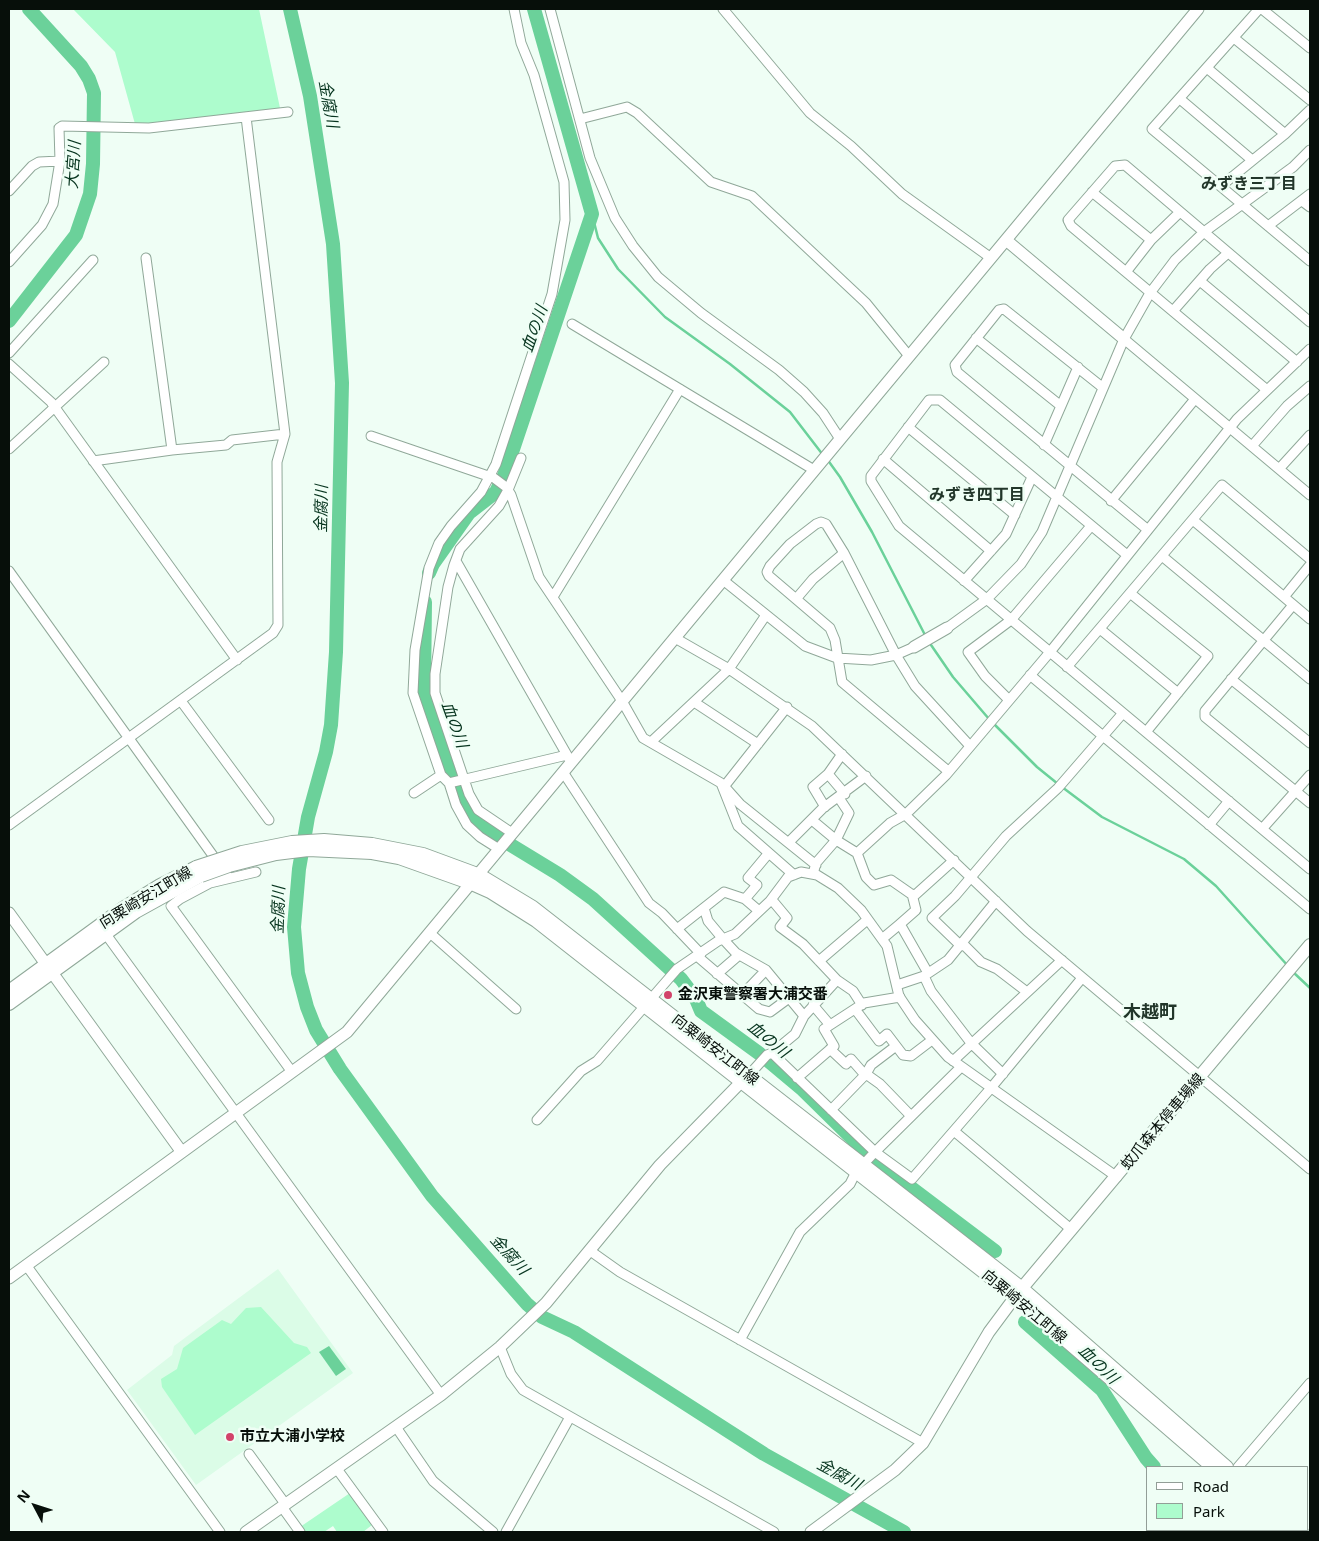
<!DOCTYPE html>
<html>
<head>
<meta charset="utf-8">
<style>
	body { margin:0 }
	#map { position:relative; width:1319px; height:1541px; overflow:hidden; background:#effef5; font-family:"Noto Sans",sans-serif }
	canvas { display:block }
	.frame { position:absolute; inset:0; border:10px solid #070f0a; pointer-events:none }
	.legend { position:absolute; left:1146px; top:1466px; width:162px; height:65px; box-sizing:border-box; background:#effef5; border:1px solid #929e97; margin:0; padding:6px 9px; list-style:none; font-size:15px; color:#070f0a }
	.legend li { display:flex; align-items:center; gap:10px; height:25px }
	.legend b { width:25px; border:1px solid #929e97 }
	.north { position:absolute; left:10px; top:1481px; width:50px; height:50px; -webkit-text-stroke:4px #effef5; paint-order:stroke; rotate:310deg; font-size:14px; font-weight:700; line-height:20px; text-align:center; color:#070f0a }
	.north::after { content:''; display:block; margin:auto; width:18px; height:22px; background:#070f0a; clip-path:polygon(50% 0,100% 100%,50% 72%,0 100%) }
</style>
</head>
<body>
<div id="map">
<canvas width="1319" height="1541"></canvas>
<div class="frame"></div>
<ul class="legend">
<li><b style="height:6px;background:#fff"></b>Road</li>
<li><b style="height:14px;background:#adfccd"></b>Park</li>
</ul>
<div class="north">N</div>
</div>
<script>
const context = document.querySelector('canvas').getContext('2d');
context.lineJoin = 'round';
function paint(path, color) { context.fillStyle = color; context.fill(path, 'evenodd'); }
const poly = rows => new Path2D(rows.map(r => 'M' + r).join(''));
function strokePath(path, color, width, dash) { context.strokeStyle = color; context.lineWidth = width; context.lineCap = dash ? 'butt' : 'round'; context.setLineDash(dash || []); context.stroke(path); }
function write(font, color, halo, rows, align = 'center') {
  context.font = font + ' "Noto Sans","Noto Sans JP",sans-serif'; context.lineWidth = 5; context.setLineDash([]); context.textBaseline = 'middle'; context.strokeStyle = halo; context.fillStyle = color; for (const [text, x, y, turn = 0] of rows) {
    context.save(); context.translate(x, y); context.rotate((+turn || 0) * Math.PI / 180); context.textAlign = isNaN(turn) ? turn : align; if (halo) context.strokeText(text, 0, 0); context.fillText(text, 0, 0); context.restore();
  }
}
paint(poly([
	[278,1269,353,1373,196,1485,127,1390,172,1355,174,1346]
]), '#dbfce7');
paint(poly([
	[73,9,259,9,280,108,160,124,135,124,115,52],
	[261,1307,294,1343,307,1347,311,1353,195,1435,162,1387,161,1379,177,1369,183,1348,222,1320,231,1324,246,1308],
	[350,1493,372,1525,363,1532,337,1532,333,1526,324,1532,304,1532,300,1527]
]), '#adfccd');
paint(poly([
	[329,1346,346,1369,336,1376,319,1352]
]), '#6bd19a');
strokePath(poly([
	[592,214,598,238,618,269,665,317,730,364,790,412,823,455],
	[827,459,840,477,872,532,925,635],
	[929,642,953,677,989,719,1037,767,1058,784],
	[1062,787,1102,817,1184,859,1216,886,1288,966],
	[1293,972,1310,988]
]), '#6bd19a', 2.5);
strokePath(poly([
	[290,9,310,96,333,244,342,383,336,652,331,725,326,752,308,817,299,869,294,927,298,973,307,1007,316,1030,340,1069,432,1196,527,1304,542,1317,574,1332,764,1454,904,1532],
	[9,321,76,235,90,194,93,164,94,93,89,79,81,66,29,9],
	[429,573,433,564,469,513,496,492,504,476,592,214,534,9],
	[425,602,424,688,431,718,465,804,472,817,496,836,560,875,593,899,681,979,696,999,701,1011,760,1054,803,1090,866,1152,897,1177,995,1251],
	[1025,1322,1102,1390,1146,1458,1154,1467],
	[1213,1530,1215,1532]
]), '#6bd19a', 14);
const minor = poly([
	[550,9,590,158,615,218,633,246,658,277,701,313,779,370,804,392,823,413,840,439],
	[723,9,810,113,851,146,902,194,991,258],
	[1259,9,1152,129,1310,261],
	[1262,9,1310,48],
	[1234,38,1310,100],
	[1207,68,1285,134],
	[1180,99,1252,160],
	[580,119,627,107,637,113,711,182,752,196,866,303,909,356],
	[1221,186,1285,134,1310,110],
	[9,191,32,166,39,162,60,161,59,128,62,126,149,128,288,112],
	[1092,192,1151,240],
	[1302,201,1310,207],
	[1268,226,1310,194],
	[9,262,42,225,53,204,60,161],
	[1126,272,1151,240,1180,212],
	[1200,281,1297,362],
	[1173,311,1210,269,1228,253],
	[572,324,814,470],
	[976,338,1061,406],
	[1124,339,1310,495],
	[9,353,93,260],
	[9,364,51,402,237,660],
	[1102,387,1004,309,999,310,955,365,957,372,1148,530],
	[1267,390,1071,226,1068,220,1115,166,1125,165,1310,322],
	[908,427,1015,515],
	[371,436,494,478,506,487,511,495,539,577,622,701,643,738,721,783,738,826,794,875],
	[1044,445,1078,367],
	[1252,446,1287,406,1310,386],
	[9,449,104,362],
	[172,450,226,445,232,440,285,434],
	[883,459,991,551],
	[93,461,172,450,146,258],
	[1279,469,1310,435],
	[1111,501,1195,399],
	[1193,520,1310,619],
	[1127,555,940,400,929,400,871,476,871,481,899,526,1310,869],
	[1162,556,1310,679],
	[456,561,571,762],
	[9,571,229,878],
	[723,580,805,646,837,658,871,660,896,655,914,647],
	[964,581,1006,534,1032,477],
	[1130,593,1208,656,1146,732],
	[553,597,680,389],
	[1284,597,1310,565],
	[796,599,813,579,844,553],
	[1293,605,1205,711,1205,717,1310,803],
	[947,628,987,599,1021,564,1042,532,1124,339,1150,293,1175,260,1204,232,1293,167,1310,150],
	[1100,629,1178,693],
	[675,638,729,669,812,726,1027,931,1310,1169],
	[1067,667,1222,485,1310,559],
	[1030,675,1310,909],
	[1231,679,1310,743],
	[1009,700,985,676,968,652,1011,620,1091,526],
	[181,701,269,820],
	[694,702,758,744],
	[651,742,729,669,766,615],
	[948,771,842,682,835,640,830,628,769,576,767,572,770,566,790,544,816,524,821,522,826,524,844,553,896,655,915,686,970,746],
	[563,772,649,903,662,913,701,954],
	[828,774,845,794],
	[449,783,567,755],
	[724,786,740,804,816,865],
	[723,788,787,707],
	[414,793,441,775],
	[825,807,813,787,828,774,842,754],
	[812,820,836,840,849,813,839,798],
	[9,825,273,633,278,625,277,462,285,434,246,117],
	[1209,825,1229,801],
	[1262,829,1310,775],
	[512,833,478,810,469,794,435,693,435,674,448,587,454,565,460,549,499,506,508,490,521,458],
	[789,842,823,808,866,776],
	[499,849,480,837,467,825,456,805,449,783,441,775,413,693,415,650,429,568,439,543,451,526,481,492,496,464,552,294,565,220,564,182,534,75,521,43,514,9],
	[857,853,890,823,906,814,946,775,1050,652,1237,419,1310,349],
	[256,872,210,883,180,899,171,906,292,1072],
	[813,874,816,863,836,840,857,853,866,877,874,885,891,880,914,896,954,860],
	[745,899,757,885,748,878,768,854],
	[772,900,787,918,780,927,803,944,837,980,804,1016],
	[704,908,708,921,723,939,736,953,766,970,804,1016,795,1034,772,1053],
	[900,924,916,910,912,894],
	[677,929,724,892,745,899,759,911],
	[105,933,441,1395],
	[430,933,516,1009],
	[882,939,900,924,928,973],
	[963,944,981,962,997,969,1027,992],
	[961,946,932,918,955,896,1006,836,1058,788,1123,713],
	[697,956,759,1009,770,1012,789,998],
	[819,961,867,920],
	[717,974,739,955],
	[924,976,931,991,971,1043,1003,1074],
	[837,980,853,991,862,1005],
	[897,985,924,976,948,960,996,901],
	[742,995,766,970],
	[813,1005,830,1025],
	[855,1009,879,1041,887,1034,903,1055,911,1056,932,1040],
	[830,1049,846,1064,851,1059,865,1075],
	[953,1061,1062,960],
	[866,1074,880,1084,910,1115],
	[748,1076,767,1055,772,1053,875,1152,912,1179,991,1088,1082,978],
	[797,1078,834,1046,824,1029,864,1003,900,997],
	[831,1110,866,1074,871,1065,896,1046],
	[537,1120,581,1071,597,1061,677,969,718,941,735,934,770,901,788,877,801,872,817,875,838,888,861,910,887,946,899,996,915,1020,948,1057,1117,1177],
	[954,1131,1072,1230],
	[589,1250,620,1272,923,1443],
	[26,1265,220,1532],
	[740,1340,800,1232,850,1184,856,1172,875,1152,960,1068],
	[500,1347,511,1374,523,1390,774,1532],
	[396,1427,433,1481,493,1532],
	[249,1454,286,1505],
	[1238,1467,1310,1383],
	[337,1469,383,1532],
	[282,1507,300,1532],
	[506,1532,570,1417]
]);
const tertiary = poly([
	[1006,240,1124,339],
	[914,647,947,628],
	[9,913,181,1151],
	[9,1278,347,1032,1198,9],
	[246,1532,441,1395,500,1347,546,1303,660,1165,746,1077],
	[811,1532,895,1470,923,1443,989,1332,1015,1297]
]);
const secondary = poly([
	[372,844,423,854,480,875,533,907,1022,1288,1227,1467],
	[372,853,399,858,472,884,490,892,536,921,1015,1297,1212,1467],
	[9,991,123,908,160,885,196,867],
	[9,1004,136,912,201,876],
	[1017,1294,1310,945],
	[1285,1530,1288,1532],
	[1300,1530,1302,1532]
]);
strokePath(minor, '#90a899', 11);
strokePath(tertiary, '#90a899', 13);
strokePath(secondary, '#90a899', 14);
strokePath(minor, '#fff', 9);
strokePath(tertiary, '#fff', 11);
strokePath(secondary, '#fff', 12);
const secondaryBridge = poly([
	[196,867,242,852,292,842,324,840,372,844],
	[201,876,229,866,276,854,308,850,372,853]
]);
strokePath(secondaryBridge, '#90a899', 14, []);
strokePath(secondaryBridge, '#fff', 12);
for (const [x, y, r, color] of [
	[668,995,5,"#d2436a"],
	[230,1437,5,"#d2436a"]
]) { const dot = new Path2D(); dot.arc(x, y, r, 0, 2 * Math.PI); context.fillStyle = color; context.fill(dot); strokePath(dot, '#effef5', 2); }
write('15px', '#070f0a', '#effef5', [
	["向粟崎安江町線",146,898,-31],
	["向粟崎安江町線",715,1050,38],
	["蚊爪森本停車場線",1163,1122,-50],
	["向粟崎安江町線",1024,1307,40]
]);
write('bold 15px', '#070f0a', '#effef5', [
	["金沢東警察署大浦交番",678,995],
	["市立大浦小学校",240,1437]
], 'left');
write('italic 16px', '#06341e', '#effef5', [
	["金腐川",328,104,80],
	["大宮川",74,165,-86],
	["血の川",535,329,-71],
	["金腐川",322,509,-89],
	["血の川",454,725,70],
	["金腐川",279,910,-88],
	["血の川",768,1040,39],
	["金腐川",509,1255,48],
	["血の川",1098,1365,44],
	["金腐川",839,1475,29]
]);
write('bold 16px', '#22362a', '#effef5', [
	["みずき三丁目",1249,184],
	["みずき四丁目",977,495]
]);
write('bold 18px', '#22362a', '#effef5', [
	["木越町",1150,1013]
]);
</script>
</body>
</html>
